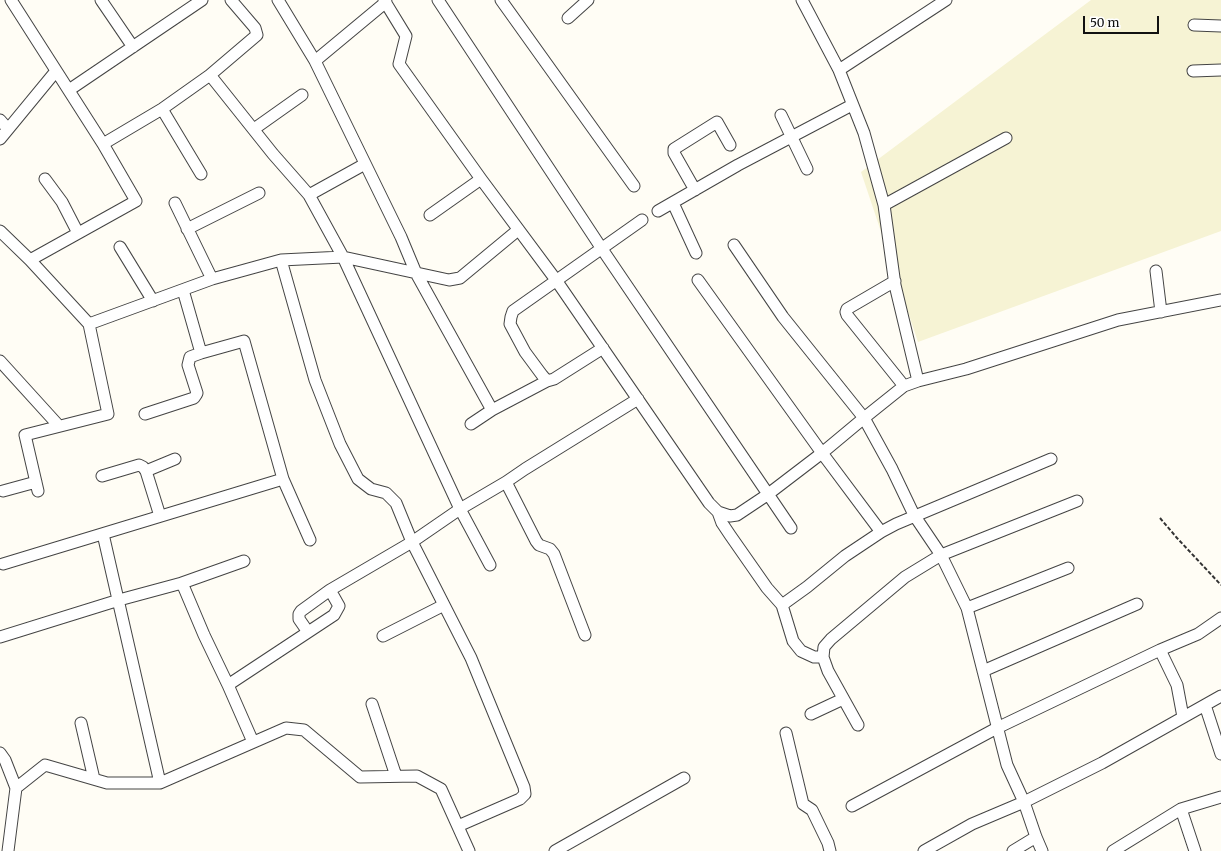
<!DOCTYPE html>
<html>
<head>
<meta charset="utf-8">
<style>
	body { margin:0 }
	#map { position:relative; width:1221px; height:851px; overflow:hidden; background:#fffdf5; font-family:Merriweather,serif }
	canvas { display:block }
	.scale { position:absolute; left:1083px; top:16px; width:76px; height:18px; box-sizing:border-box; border:2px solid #111; border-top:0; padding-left:5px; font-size:12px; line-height:14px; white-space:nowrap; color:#111; -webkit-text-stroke:3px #fff; paint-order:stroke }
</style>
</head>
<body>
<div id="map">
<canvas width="1221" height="851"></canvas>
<div class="scale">50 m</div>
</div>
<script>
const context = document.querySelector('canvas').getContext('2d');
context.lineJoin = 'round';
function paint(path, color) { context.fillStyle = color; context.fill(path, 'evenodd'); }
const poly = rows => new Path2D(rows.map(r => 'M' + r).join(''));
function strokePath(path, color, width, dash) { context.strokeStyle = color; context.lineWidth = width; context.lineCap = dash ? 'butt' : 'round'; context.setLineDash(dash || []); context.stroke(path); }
paint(poly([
	[1091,0,1221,0,1221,231,918,342,861,172]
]), '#f6f3d4');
const minor = poly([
	[11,0,103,144,136,201,30,260],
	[101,0,133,47],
	[278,0,315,61,401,237,416,273,492,410],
	[384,0,406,36,399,64,481,179,556,280,709,503,718,512,730,516,737,515,767,495,822,453,864,418,904,386,918,381,966,369,1118,320,1221,300],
	[438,0,602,249,791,528],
	[501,0,634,186],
	[802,0,839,70,864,133,884,205,895,285,918,381],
	[568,18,588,0],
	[1194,25,1221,26],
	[315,61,386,2],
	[839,70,946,0],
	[1193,71,1221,70],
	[210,75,257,35,255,28,231,0],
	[69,90,202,0],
	[162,109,201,174],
	[781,115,807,169],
	[0,120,8,129],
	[254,129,302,95],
	[0,139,56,71],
	[103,144,162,109,210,75,273,154,309,195,343,257,460,509,490,565],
	[45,179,62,202,78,233],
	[695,190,674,153,674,149,717,122,730,145],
	[309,195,365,164],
	[175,203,212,279],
	[673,203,696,253],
	[884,205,1006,138],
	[658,211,738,165,852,105],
	[430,215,481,179],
	[187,229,259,193],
	[0,231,30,260,89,324,108,414,25,435,38,491],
	[734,245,783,317,864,418,892,469,914,515,941,555,967,608,1007,765,1024,802,1036,837,1042,851],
	[120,247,153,301],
	[281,260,315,380,340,444,358,479,371,489,386,493,396,503,412,542,471,658,524,787,525,794,520,799,458,826],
	[1156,271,1161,312],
	[698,280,822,453,881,532],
	[895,281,847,309,846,312,847,315,904,386],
	[183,290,201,353],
	[89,324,212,279,281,260,343,257,449,280,460,278,518,230],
	[603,348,554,379,547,381,542,375,525,352,510,324,511,317,513,311,642,220],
	[0,361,59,426],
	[145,414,194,398,196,395,197,393,188,365,190,357,201,353,244,341,283,479,310,540],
	[471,424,492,410,547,381],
	[146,471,175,459],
	[102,476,139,465,143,467,146,471,160,516],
	[506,482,536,541,539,545,550,549,554,554,585,635],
	[3,491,36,482],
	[718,512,722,523,730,535,767,588,782,605,793,641,801,651,814,657,823,657],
	[103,534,160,783],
	[3,564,283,479],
	[182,583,244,561],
	[782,605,807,587,845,556,881,532,896,524,1051,459],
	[967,608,1068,568],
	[308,632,299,619,299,614,301,611,330,590],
	[383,636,444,605],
	[0,637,119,600,182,583,204,635,228,685,253,742],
	[1160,650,1177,685,1183,717],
	[983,671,1137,604],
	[228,685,334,615,339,606,330,590,412,542,460,509,506,482,525,469,638,399],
	[372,704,396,776],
	[1205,705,1221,754],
	[811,714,843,699],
	[81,723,94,779],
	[858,725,828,671,823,657,824,647,831,639,905,577,941,555,1077,501],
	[786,733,803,804,812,810,828,843,830,851],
	[0,753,5,760,16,788],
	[852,806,997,728,1160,650,1198,634,1221,618],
	[1181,809,1195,851],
	[8,851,16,788,45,765,107,783,160,783,286,728,304,730,360,777,417,776,441,789,469,851],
	[555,851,684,778],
	[924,851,972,824,1024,802,1102,763,1221,696],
	[1013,851,1036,837],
	[1113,851,1181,809,1221,797]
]);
strokePath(minor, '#444', 13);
strokePath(poly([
	[1160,518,1177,538,1221,585]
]), '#333', 2, [4, 2]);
strokePath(minor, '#fff', 11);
</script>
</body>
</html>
